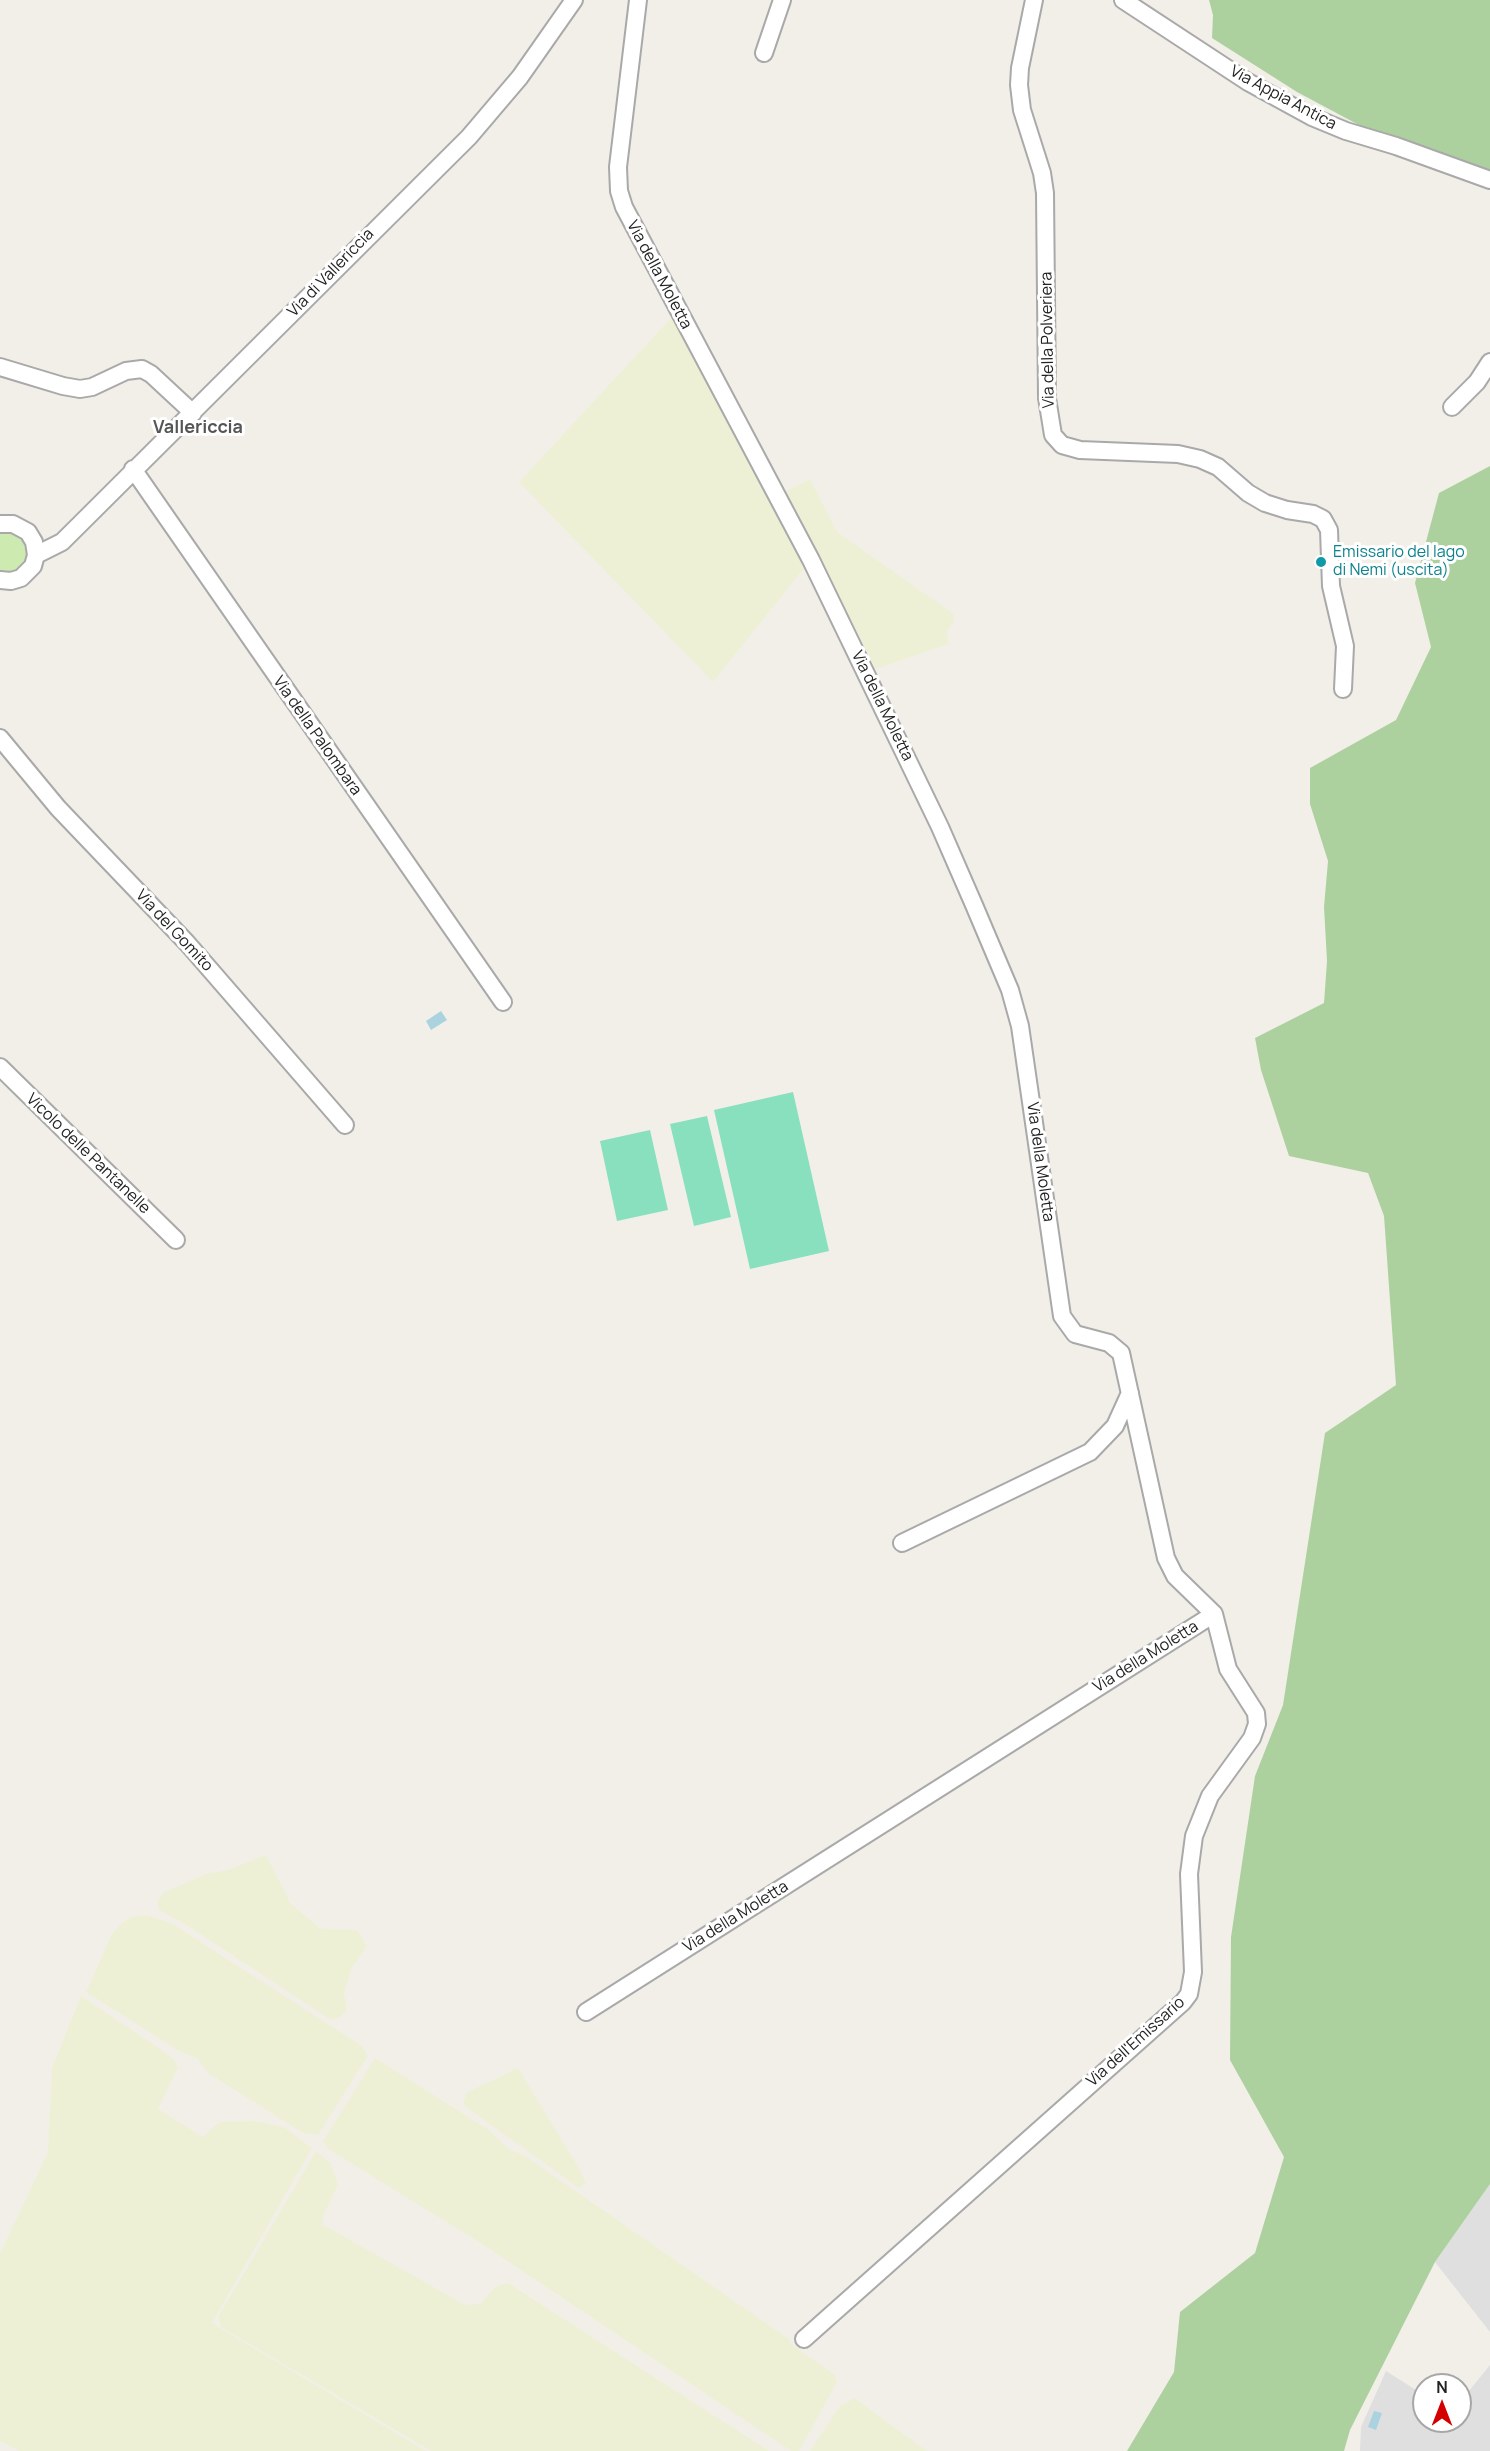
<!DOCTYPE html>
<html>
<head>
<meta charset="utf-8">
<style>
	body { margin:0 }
	#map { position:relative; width:1490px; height:2451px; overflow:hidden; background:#f2efe9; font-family:Manrope,sans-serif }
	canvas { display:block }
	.north { position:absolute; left:1412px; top:2373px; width:60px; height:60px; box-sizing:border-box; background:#fff; border:2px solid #a7a7a7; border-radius:50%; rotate:0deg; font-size:16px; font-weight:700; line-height:24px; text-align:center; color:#222 }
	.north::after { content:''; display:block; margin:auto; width:21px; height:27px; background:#d40000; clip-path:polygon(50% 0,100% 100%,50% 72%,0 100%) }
</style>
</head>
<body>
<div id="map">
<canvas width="1490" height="2451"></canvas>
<div class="north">N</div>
</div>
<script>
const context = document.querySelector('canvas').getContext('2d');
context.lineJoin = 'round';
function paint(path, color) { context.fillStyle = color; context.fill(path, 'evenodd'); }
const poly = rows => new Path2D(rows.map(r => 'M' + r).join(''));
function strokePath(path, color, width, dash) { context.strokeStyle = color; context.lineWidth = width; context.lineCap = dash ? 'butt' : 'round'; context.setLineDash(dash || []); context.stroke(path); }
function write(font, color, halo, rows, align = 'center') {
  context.font = font + ' Manrope,sans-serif'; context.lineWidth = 6; context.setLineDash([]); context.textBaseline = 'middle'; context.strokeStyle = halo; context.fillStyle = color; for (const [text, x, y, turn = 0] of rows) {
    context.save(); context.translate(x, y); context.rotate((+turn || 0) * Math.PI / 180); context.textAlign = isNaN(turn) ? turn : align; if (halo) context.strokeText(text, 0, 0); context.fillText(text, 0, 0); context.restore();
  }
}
paint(poly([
	[1490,2184,1490,2332,1435,2262],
	[1490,2365,1490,2451,1360,2451,1361,2427,1386,2371,1424,2395,1424,2421,1460,2421,1460,2402]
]), '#e0dfdf');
paint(poly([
	[672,317,805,567,713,682,519,482],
	[810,479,837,532,954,614,953,623,947,631,948,644,876,669,785,492],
	[266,1855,287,1896,289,1902,321,1929,357,1930,367,1946,351,1969,344,1993,347,2011,339,2018,331,2020,188,1926,159,1910,157,1902,163,1893,206,1874,228,1870],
	[147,1915,171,1923,362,2046,368,2056,318,2135,303,2133,208,2073,198,2059,179,2051,86,1992,112,1934,122,1923,133,1917],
	[81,1996,172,2057,178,2067,158,2109,203,2137,219,2122,253,2121,284,2127,312,2148,212,2323,426,2451,19,2451,0,2441,0,2254,48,2152,52,2068],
	[375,2058,489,2130,510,2150,522,2154,789,2339,791,2344,835,2375,837,2382,799,2451,791,2451,479,2242,328,2149,323,2141],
	[518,2068,579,2168,586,2183,579,2188,463,2105,466,2093],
	[316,2151,331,2164,338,2185,323,2216,322,2224,465,2305,480,2304,495,2287,508,2283,769,2451,431,2451,221,2327,218,2317],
	[854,2398,927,2451,810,2451,840,2406]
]), '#eef0d5');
paint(poly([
	[9,531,21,536,26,542,28,555,26,562,16,571,3,573,0,572,0,532]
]), '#cdebb0');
paint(poly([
	[1209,0,1490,0,1490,173,1387,140,1297,92,1212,38,1213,15],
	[1490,466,1490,2184,1435,2262,1350,2430,1344,2451,1127,2451,1174,2372,1180,2312,1255,2253,1284,2157,1230,2060,1231,1937,1255,1776,1283,1705,1325,1433,1396,1385,1384,1216,1368,1173,1289,1156,1261,1070,1255,1038,1324,1003,1327,961,1324,907,1328,861,1310,804,1310,768,1396,720,1431,647,1415,583,1439,493]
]), '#add19e');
paint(poly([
	[793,1092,829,1251,750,1269,714,1110],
	[707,1116,731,1217,694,1226,670,1124],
	[650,1130,668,1210,617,1221,600,1141]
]), '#88e0be');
paint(poly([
	[441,1011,447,1020,431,1030,426,1021],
	[1374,2411,1382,2413,1376,2430,1368,2427]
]), '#aad3df');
const minor = poly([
	[1034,0,1020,68,1019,85,1022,110,1042,173,1045,193,1047,398,1053,435,1062,445,1080,450,1178,454,1200,459,1218,467,1248,493,1265,503,1287,510,1313,514,1323,519,1329,530,1331,586,1345,646,1343,689],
	[1123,0,1248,82,1312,117,1346,131,1396,146,1490,180],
	[764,53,782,0],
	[0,367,63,386,80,389,92,387,126,371,142,369,151,374,193,413],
	[1452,407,1477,382,1490,362],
	[133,469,503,1002],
	[0,524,13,524,28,532,34,542,36,555,33,566,21,578,11,581,0,580],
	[36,555,62,542,469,137,520,77,574,0],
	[0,738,58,808,187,943,345,1125],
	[0,1067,176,1240],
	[902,1543,1090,1452,1115,1426,1130,1393],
	[586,2012,1214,1614,1175,1576,1166,1558,1121,1353,1109,1343,1075,1334,1062,1316,1020,1026,1010,990,974,905,940,827,811,560,624,207,619,191,618,167,638,0],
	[804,2339,1183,2002,1189,1994,1193,1972,1189,1874,1194,1836,1210,1796,1252,1738,1257,1724,1256,1713,1228,1669,1214,1614]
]);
strokePath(minor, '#a9a9a9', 20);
strokePath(minor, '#fff', 16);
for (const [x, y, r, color] of [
	[1321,562,6,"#0f9aa8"]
]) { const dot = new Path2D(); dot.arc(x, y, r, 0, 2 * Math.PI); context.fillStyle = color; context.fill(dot); strokePath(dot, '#fff', 2); }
write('16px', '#222', '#fff', [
	["Via Appia Antica",1283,98,28],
	["Via di Vallericcia",331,273,-46],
	["Via della Moletta",659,275,62],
	["Via della Polveriera",1048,340,-91],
	["Via della Moletta",882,706,64],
	["Via della Palombara",317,736,55],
	["Via del Gomito",174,931,47],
	["Vicolo delle Pantanelle",88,1154,44],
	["Via della Moletta",1040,1162,82],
	["Via della Moletta",1146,1657,-32],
	["Via della Moletta",736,1917,-32],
	["Via dell'Emissario",1136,2042,-42]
]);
write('16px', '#0d838f', '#fff', [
	["Emissario del lago",1333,553],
	["di Nemi (uscita)",1333,571]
], 'left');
write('bold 18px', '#555', '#fff', [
	["Vallericcia",198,428]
]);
</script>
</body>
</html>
